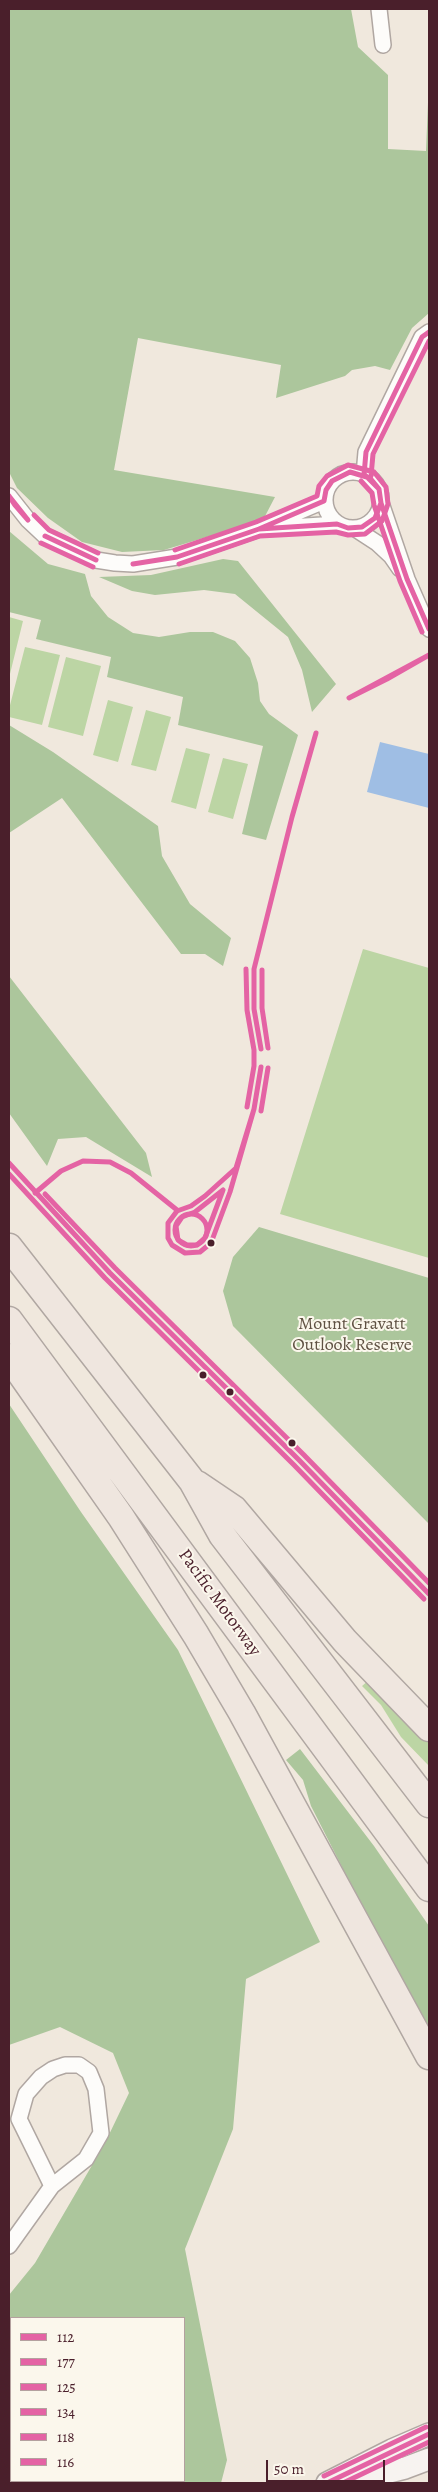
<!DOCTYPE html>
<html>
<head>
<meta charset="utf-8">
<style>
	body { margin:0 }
	#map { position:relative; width:438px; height:2492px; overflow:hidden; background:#f0e8dd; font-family:Alegreya,serif }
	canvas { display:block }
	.frame { position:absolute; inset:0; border:10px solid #4a1f2b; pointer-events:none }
	.legend { position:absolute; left:10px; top:2317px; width:175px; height:165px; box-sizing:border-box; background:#fbf7ec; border:1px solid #b4a19f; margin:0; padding:6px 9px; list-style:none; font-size:15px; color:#4a1f2b }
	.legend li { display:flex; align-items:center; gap:10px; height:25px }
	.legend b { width:25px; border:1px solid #b4a19f }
	.scale { position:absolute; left:266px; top:2460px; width:119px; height:22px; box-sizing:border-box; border:2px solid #4a1f2b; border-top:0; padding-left:6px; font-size:15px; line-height:18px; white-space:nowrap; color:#4a1f2b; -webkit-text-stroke:4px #fbf7ec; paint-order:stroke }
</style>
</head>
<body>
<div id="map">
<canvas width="438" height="2492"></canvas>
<div class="frame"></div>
<ul class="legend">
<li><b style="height:6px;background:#e463a4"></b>112</li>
<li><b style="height:6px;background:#e463a4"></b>177</li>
<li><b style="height:6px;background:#e463a4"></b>125</li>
<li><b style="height:6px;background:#e463a4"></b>134</li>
<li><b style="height:6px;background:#e463a4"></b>118</li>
<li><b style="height:6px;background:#e463a4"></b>116</li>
</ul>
<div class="scale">50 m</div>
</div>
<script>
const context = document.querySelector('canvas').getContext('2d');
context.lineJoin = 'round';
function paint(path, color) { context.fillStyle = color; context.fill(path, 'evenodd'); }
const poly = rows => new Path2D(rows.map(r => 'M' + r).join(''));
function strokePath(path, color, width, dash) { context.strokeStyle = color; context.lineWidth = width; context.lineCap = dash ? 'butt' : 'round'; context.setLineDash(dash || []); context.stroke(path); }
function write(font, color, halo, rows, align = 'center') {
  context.font = font + ' Alegreya,serif'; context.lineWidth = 4; context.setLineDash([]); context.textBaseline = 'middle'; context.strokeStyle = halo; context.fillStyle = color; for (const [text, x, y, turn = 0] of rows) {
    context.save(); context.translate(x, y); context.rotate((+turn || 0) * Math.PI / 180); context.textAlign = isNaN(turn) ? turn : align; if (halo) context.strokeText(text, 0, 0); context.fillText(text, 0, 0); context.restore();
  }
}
paint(poly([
	[9,617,23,621,9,678],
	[25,647,60,655,42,725,9,717,9,709],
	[66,657,101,666,83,736,48,727],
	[108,700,133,707,118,762,93,755],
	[146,710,171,717,156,771,131,765],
	[186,748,210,754,196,809,171,802],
	[223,758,248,764,233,819,208,812],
	[363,949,429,968,429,1258,280,1214],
	[369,1680,429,1742,429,1766,401,1737,381,1705,362,1686]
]), '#bcd5a4');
paint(poly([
	[9,9,351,9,358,47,388,75,388,149,426,151,429,78,429,313,412,328,390,370,375,366,352,370,345,376,276,398,281,365,138,338,114,470,275,497,263,520,164,550,122,552,82,542,48,518,17,488,9,472],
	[9,531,48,564,85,574,91,596,108,617,133,633,159,637,190,632,213,632,235,641,250,658,258,683,260,701,269,714,298,735,266,840,242,834,263,746,178,725,183,697,107,677,111,657,36,639,41,620,9,612],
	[223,559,238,561,336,684,312,712,302,670,288,637,235,594,204,590,155,595,132,591,99,577,151,575],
	[9,725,53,752,158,826,162,856,190,904,231,938,223,966,205,954,181,954,62,798,9,833],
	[9,976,146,1153,152,1177,86,1137,58,1139,47,1166,9,1113],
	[259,1227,429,1278,429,1524,233,1326,223,1291,233,1257],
	[9,1404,81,1512,178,1650,320,1942,246,1979,233,2129,185,2249,227,2460,221,2483,9,2483,9,2295,35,2263,105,2143,129,2093,113,2053,60,2027,9,2045],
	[11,2318,184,2318,184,2481,11,2481],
	[300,1749,374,1846,429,1926,429,2037,411,2002,404,1981,343,1869,311,1806,303,1780,286,1760]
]), '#acc69c');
paint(poly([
	[380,742,429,754,429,808,367,792]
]), '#9fbee4');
strokePath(poly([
	[9,2450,11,2450],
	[149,2481,155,2483]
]), '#9fbee4', 5);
const street = poly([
	[379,9,383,45],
	'325 500a28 28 0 1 1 56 0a28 28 0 1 1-56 0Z',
	[364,475,366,452,422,337,429,332],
	[9,496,28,520,45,536,96,560,115,563,133,564,177,557,259,529,337,524],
	[381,503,407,579,429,629],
	[267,525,324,501],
	[354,528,377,543,391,556,400,569],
	[9,2246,52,2186,86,2159,101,2133,96,2089,89,2072,79,2065,65,2065,53,2069,41,2077,26,2094,19,2119,52,2186]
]);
const secondary = poly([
	[327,2483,392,2450,429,2434],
	[346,2483,405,2468,429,2459]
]);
const highway = poly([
	[9,1247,192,1481,222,1535,429,1804],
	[9,1320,429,1888],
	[9,1357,121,1517,196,1635,242,1713,429,2056],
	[197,1484,234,1509,345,1641,429,1728]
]);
strokePath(street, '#b0a7a2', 18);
strokePath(secondary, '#b0a7a2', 24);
strokePath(highway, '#b0a7a2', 29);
strokePath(street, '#fdfcfa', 15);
strokePath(secondary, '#f7f3f0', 21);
strokePath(highway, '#efe6df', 26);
strokePath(poly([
	[350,472,370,478,379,489,381,503,375,518,362,527,348,528,337,524,259,529,324,501,326,490,332,481,350,472],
	[364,475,366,452,422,337,429,332],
	[366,476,379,489,381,503,407,579,429,629],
	[9,496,28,520,15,505,9,496],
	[45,536,96,560],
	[45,536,96,560],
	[177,557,259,529],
	[177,557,259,529],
	[133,564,177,557],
	[133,564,177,557],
	[429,655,387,679,349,698,429,655],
	[292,817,316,733],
	[292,817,316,733],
	[254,969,254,1009],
	[254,969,292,817],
	[254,969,292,817],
	[254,1009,261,1049],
	[254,1009,261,1049],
	[254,1109,230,1192,211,1243,200,1252,185,1253,172,1245,168,1238,168,1223,177,1211,191,1206,205,1196,236,1168,254,1109],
	[254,1109,261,1067],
	[254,1109,261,1067]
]), '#e463a4', 5);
strokePath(poly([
	[371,476,373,454,429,341],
	[361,481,372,493,374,505,400,581,422,632],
	[34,515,49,530,98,553],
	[41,543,93,567],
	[175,550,256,522,317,496,319,486,327,476,348,465,374,472,386,487,388,504,382,521,365,534,348,535,336,532,260,536,179,564],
	[246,969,247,1010],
	[262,970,262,1008,268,1048],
	[247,1010,254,1050,254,1066,247,1107],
	[261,1111,268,1068],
	[223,1190,205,1238,197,1245,187,1245,178,1240,176,1226,182,1217,195,1212,223,1190]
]), '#e463a4', 5);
strokePath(poly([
	[35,1193,61,1171,83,1161,110,1162,131,1173,177,1210],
	[45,1194,115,1268,304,1455,429,1583],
	'175 1230a16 16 0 1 1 32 0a16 16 0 1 1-32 0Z',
	[324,2476,426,2427]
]), '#e463a4', 5);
strokePath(poly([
	[9,1163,110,1273,299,1460,429,1594],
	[327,2483,429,2434]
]), '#e463a4', 5);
strokePath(poly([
	[9,1174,105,1278,294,1465,424,1599]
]), '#e463a4', 5);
strokePath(poly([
	[343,2483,429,2442]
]), '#e463a4', 5);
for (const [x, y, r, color] of [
	[211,1243,4.5,"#4a1f2b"],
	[203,1375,4.5,"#4a1f2b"],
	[230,1392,4.5,"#4a1f2b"],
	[292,1443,4.5,"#4a1f2b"]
]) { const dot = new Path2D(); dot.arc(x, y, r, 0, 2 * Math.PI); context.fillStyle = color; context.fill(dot); strokePath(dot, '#fbf7ec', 2); }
write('18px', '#5f5142', '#fbf7ec', [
	["Mount Gravatt",352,1325],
	["Outlook Reserve",352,1346]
]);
write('18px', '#4a1f2b', '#fbf7ec', [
	["Pacific Motorway",219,1603,54]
]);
</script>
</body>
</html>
